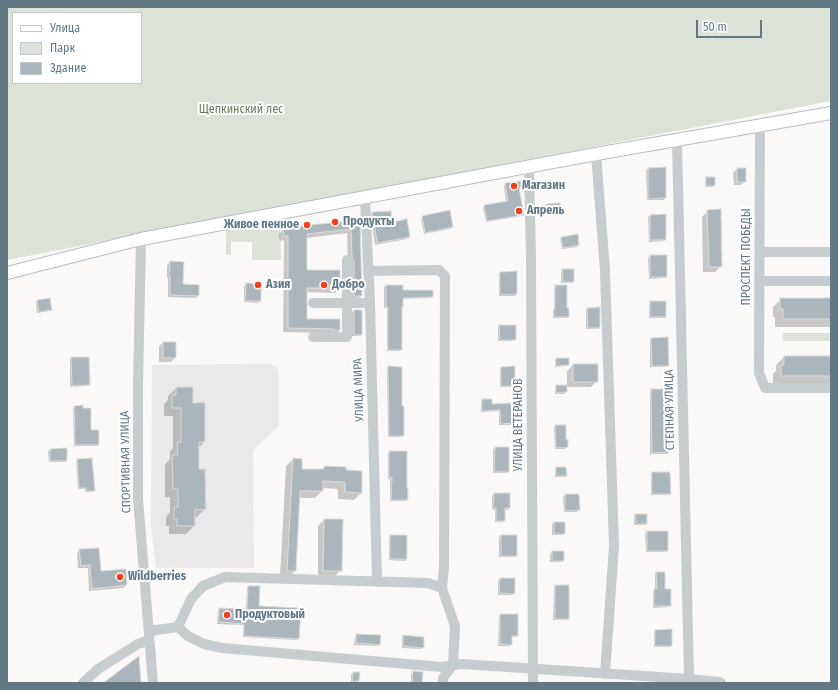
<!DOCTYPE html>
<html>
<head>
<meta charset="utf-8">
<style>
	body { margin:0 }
	#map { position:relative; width:838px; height:690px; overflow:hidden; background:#faf9f7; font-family:"Fira Sans Condensed",sans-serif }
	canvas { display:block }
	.frame { position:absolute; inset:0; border:8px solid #627885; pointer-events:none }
	.legend { position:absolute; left:12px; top:12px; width:130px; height:72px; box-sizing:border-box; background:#fff; border:1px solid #c0c9ce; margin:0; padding:5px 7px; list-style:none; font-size:12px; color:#627885 }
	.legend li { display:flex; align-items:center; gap:8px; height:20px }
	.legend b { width:20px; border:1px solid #c0c9ce }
	.scale { position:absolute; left:696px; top:20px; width:66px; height:18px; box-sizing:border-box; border:2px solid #627885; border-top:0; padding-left:5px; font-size:12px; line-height:14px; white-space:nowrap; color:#627885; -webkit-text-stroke:3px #fff; paint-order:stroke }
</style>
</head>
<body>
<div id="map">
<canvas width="838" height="690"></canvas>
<div class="frame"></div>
<ul class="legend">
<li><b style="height:5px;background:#fff"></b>Улица</li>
<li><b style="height:11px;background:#dce2d8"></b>Парк</li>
<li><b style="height:11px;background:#abb6bc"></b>Здание</li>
</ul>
<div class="scale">50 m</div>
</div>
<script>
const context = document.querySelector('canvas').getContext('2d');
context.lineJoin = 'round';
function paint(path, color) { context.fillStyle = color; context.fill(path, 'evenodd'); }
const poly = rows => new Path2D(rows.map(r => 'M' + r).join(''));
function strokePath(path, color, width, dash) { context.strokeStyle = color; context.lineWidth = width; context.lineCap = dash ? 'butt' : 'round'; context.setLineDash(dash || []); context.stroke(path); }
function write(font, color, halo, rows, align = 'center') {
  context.font = font + ' "Fira Sans Condensed",sans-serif'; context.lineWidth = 4; context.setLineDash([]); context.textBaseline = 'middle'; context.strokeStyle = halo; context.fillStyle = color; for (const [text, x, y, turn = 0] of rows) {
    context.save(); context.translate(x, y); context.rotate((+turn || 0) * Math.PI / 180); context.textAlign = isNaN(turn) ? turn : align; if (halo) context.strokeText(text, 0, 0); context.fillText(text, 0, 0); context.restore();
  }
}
paint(poly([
	[271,364,279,370,279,426,253,450,254,568,156,568,151,527,152,365]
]), '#e8e9e8');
paint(poly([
	[7,7,831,7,831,101,7,260],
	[13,13,141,13,141,83,13,83],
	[280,219,281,260,252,260,252,242,231,242,231,255,226,255,226,236,246,236,226,236,226,228],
	[783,333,831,333,831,341,783,341]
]), '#dce2d8');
paint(poly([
	[648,169,665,198,664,200,647,200,646,170],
	[737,169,745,181,741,185,734,185,733,173],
	[706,178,714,185,712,187,705,187,705,179],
	[505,184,521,188,519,189,522,214,521,216,486,222,483,207,485,206,506,202,504,186],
	[546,205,560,212,558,214,546,215,545,207],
	[708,211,721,266,715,272,703,272,702,217],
	[373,213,391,223,409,237,407,239,375,245,372,224,371,224,370,216],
	[665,215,665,240,664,241,649,242,648,217,650,216],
	[423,217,452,227,450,229,424,234,421,218],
	[359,223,361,296,356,301,349,301,347,233,306,238,306,271,340,288,335,293,306,292,306,320,340,320,340,330,335,335,329,333,283,332,284,240,280,241,279,234,284,229],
	[562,237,578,245,577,247,562,249,560,239],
	[650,256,666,277,664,278,649,279,648,258],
	[170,262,182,285,198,295,196,298,168,297,168,278,167,278,167,265],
	[563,270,573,281,572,283,561,283,561,272],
	[742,270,748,279,747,281,741,281,740,272],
	[516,272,516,294,515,296,499,296,499,274,500,273],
	[246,284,260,301,258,303,244,302,244,286],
	[386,286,402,291,432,297,430,298,402,299,401,308,401,349,399,351,387,351,387,308,384,308,384,287],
	[556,286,566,309,568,317,567,318,553,318,553,311,554,310,554,288],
	[781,299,831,299,831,327,775,327,775,317,773,317,773,307],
	[37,301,51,309,49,311,37,313,36,302],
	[650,302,665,316,664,318,649,318,649,304],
	[588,309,599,327,598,329,586,329,586,310],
	[354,310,361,310,361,335,360,336,352,336,352,312],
	[500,326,515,339,513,341,498,341,498,327],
	[651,339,668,365,666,367,650,367,650,340],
	[163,343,175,358,171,362,159,362,159,346],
	[784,357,831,357,831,384,773,384,773,374,776,371,776,365],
	[71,358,89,385,87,386,70,387,70,360],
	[556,359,568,365,566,366,555,367,555,361],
	[573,365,597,381,591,387,566,387,566,392,564,394,555,394,555,388,556,386,567,386,567,371],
	[389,367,401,407,403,436,401,437,388,437,387,369],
	[501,368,514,381,511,387,500,387,500,369],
	[176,388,192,404,204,442,198,448,198,470,205,509,197,517,194,517,194,526,186,534,169,534,169,526,166,526,166,517,170,512,170,497,165,497,165,465,170,459,170,451,173,448,173,416,164,416,164,404,168,400,168,396],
	[651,390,669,452,668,454,650,454,650,392],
	[483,400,491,405,510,410,516,423,515,425,499,425,499,411,481,412,481,401],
	[75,407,98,444,97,446,74,446,73,408],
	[555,426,565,441,567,447,565,449,555,449,554,428],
	[495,448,508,448,508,471,506,473,493,473,493,450],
	[66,449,66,460,65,462,49,462,48,451,50,450],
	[390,452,406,489,407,499,405,501,390,501,390,479,388,479,388,454],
	[293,459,300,470,321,470,325,467,345,471,361,493,354,500,338,499,338,489,322,488,322,491,315,498,299,498,295,571,288,578,280,577,286,466],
	[78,460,94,490,92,492,85,492,85,489,78,489,76,461],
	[556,468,566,476,564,477,555,477,555,470],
	[652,473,670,493,668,495,651,495,651,474],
	[494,494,509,494,509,508,507,510,504,510,504,521,502,522,495,522,495,510,492,509,492,496],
	[565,495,578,510,577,512,564,512,563,497],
	[636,515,646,523,645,525,634,525,634,517],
	[324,520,341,570,335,576,318,576,318,526],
	[554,523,564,523,564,533,562,535,552,535,552,524],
	[647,532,667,532,667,550,666,552,646,552,645,533],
	[390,536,406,559,405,561,389,560,389,538],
	[501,536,516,555,515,557,499,557,499,537],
	[80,550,100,572,126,585,123,588,89,591,88,568,78,568,77,553],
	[552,552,563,552,563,560,562,562,550,562,550,554],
	[657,573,670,606,668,607,653,608,653,592,655,590,655,574],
	[500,579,514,593,512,595,498,595,498,580],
	[555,586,568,619,567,620,553,620,554,588],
	[248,587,258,607,298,638,296,640,243,637,243,625,217,624,218,610,220,609,246,610,247,588],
	[500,615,517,636,515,637,511,637,511,644,509,646,498,646,499,617],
	[656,631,671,646,669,647,654,647,654,632],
	[357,635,379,644,377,646,354,645,355,637],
	[404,636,423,647,421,649,402,648,402,638],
	[413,672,421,683,411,683,411,674],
	[353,673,358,681,357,683,351,682,351,674]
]), '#0003');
const building = poly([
	[666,167,666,198,648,199,648,168,666,167],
	[737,168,746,168,746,182,737,182,737,168],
	[706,177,715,177,715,186,706,186,706,177],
	[521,181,522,188,519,188,524,215,487,221,484,205,508,201,505,183,521,181],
	[560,203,561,213,547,214,546,204,560,203],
	[721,209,722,267,709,267,707,210,721,209],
	[450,210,453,227,425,233,422,216,450,210],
	[391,211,392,222,407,219,410,237,377,243,374,222,373,222,372,212,391,211],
	[666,214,666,240,650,240,650,215,666,214],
	[357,220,360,222,362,296,354,296,354,260,352,256,351,229,307,234,307,270,340,270,340,288,307,288,307,319,340,319,340,330,334,330,334,329,288,328,288,236,284,236,283,228,357,220],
	[578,234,579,245,563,248,561,237,578,234],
	[650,255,667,255,667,277,650,277,650,255],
	[170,261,184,262,183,284,199,285,199,296,170,295,170,276,169,276,170,261],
	[562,269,574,269,574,282,563,282,562,269],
	[741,269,749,269,750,280,742,280,741,269],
	[517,271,517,294,500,295,500,272,517,271],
	[246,283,261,284,261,301,245,301,246,283],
	[386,285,403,285,403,290,433,290,433,297,403,298,403,307,402,307,402,350,388,350,388,307,386,307,386,285],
	[555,285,567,285,567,308,569,308,569,317,554,317,554,309,555,309,555,285],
	[50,298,52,310,39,312,37,300,50,298],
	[780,298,831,298,831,319,783,319,783,309,780,309,780,298],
	[650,301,666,301,666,317,650,317,650,301],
	[600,307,600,328,588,328,587,308,600,307],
	[354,310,362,310,362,335,354,335,354,310],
	[499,325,516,325,516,340,500,340,499,325],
	[668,337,669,366,652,366,651,338,668,337],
	[163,342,176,342,176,358,163,358,163,342],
	[784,356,831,356,831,376,781,376,781,365,784,365,784,356],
	[71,357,89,357,90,385,72,386,71,357],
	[556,358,569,358,569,365,556,366,556,358],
	[573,364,598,364,598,382,573,382,573,364],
	[388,366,402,367,402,406,404,406,404,436,389,436,388,366],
	[515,366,515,382,513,382,513,386,501,386,501,367,515,366],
	[556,385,567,385,567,392,556,393,556,385],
	[176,387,193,387,193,403,205,402,205,442,199,442,199,469,205,469,206,509,195,510,195,526,177,526,177,519,174,519,174,507,178,507,178,489,173,489,172,455,178,455,177,442,181,442,181,408,172,408,172,395,176,395,176,387],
	[651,389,669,389,670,452,652,453,651,389],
	[482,399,492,399,492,404,511,403,511,409,517,409,517,423,501,424,500,410,482,411,482,399],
	[83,405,83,408,91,408,91,430,99,430,99,445,75,445,74,406,83,405],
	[555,425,566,425,566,440,568,439,568,447,556,448,555,425],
	[495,447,509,447,509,472,494,472,495,447],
	[67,448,67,461,50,461,50,449,67,448],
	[389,451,407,451,407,488,408,488,408,500,391,500,392,477,389,477,389,451],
	[92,458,95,491,86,491,86,488,79,488,77,459,92,458],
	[293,458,302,459,302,469,324,469,324,466,346,467,346,470,362,471,362,493,345,492,345,482,323,481,323,491,300,491,296,571,287,571,293,458],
	[556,467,566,467,567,476,556,476,556,467],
	[652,472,670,472,671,494,652,494,652,472],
	[494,493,510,493,510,508,505,508,505,521,496,521,496,508,493,508,494,493],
	[565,494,579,494,580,510,565,511,565,494],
	[635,514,647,514,647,524,636,524,635,514],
	[324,519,343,519,342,571,323,571,324,519],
	[554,522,565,522,565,534,554,534,554,522],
	[647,531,668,531,668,551,647,551,647,531],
	[390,535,407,535,407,559,390,559,390,535],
	[501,535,517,535,517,556,501,556,501,535],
	[99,548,101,571,126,569,127,585,92,589,90,565,81,566,79,549,99,548],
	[552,551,564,551,564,561,552,561,552,551],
	[656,572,665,572,665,589,671,589,671,606,654,606,654,589,657,589,656,572],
	[500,578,515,578,515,594,499,593,500,578],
	[555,585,569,585,569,619,555,619,555,585],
	[248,586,260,586,259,606,301,608,299,639,244,636,244,624,218,622,219,608,247,609,248,586],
	[500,614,518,614,518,636,512,636,512,645,500,644,500,614],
	[672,629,672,646,655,646,655,630,672,629],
	[356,634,381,635,380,645,356,643,356,634],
	[403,635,424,637,424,648,403,646,403,635],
	[139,656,141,683,103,683,139,656],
	[413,671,423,672,422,683,412,683,413,671],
	[353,672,360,672,359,681,352,681,353,672]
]);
paint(building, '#abb6bc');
strokePath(building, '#dcdbd9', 1);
const major = poly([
	[7,273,141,239,596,154,831,113]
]);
strokePath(major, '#b7bdc1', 14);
strokePath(poly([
	[760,125,759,373,765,388,831,388],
	[677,140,689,679],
	[596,154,605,270,614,546,605,674],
	[529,167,531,259,533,683],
	[365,198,370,303,377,582],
	[141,239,138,385,138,499,153,683],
	[760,252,831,252],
	[368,271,439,270,445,276,444,567,442,588,455,626,453,665,443,678,443,683],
	[760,281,831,281],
	[313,303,370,303],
	[313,337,347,337,347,260],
	[178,627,191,599,203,586,225,577,428,583,442,588],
	[149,631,178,627,188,636,204,644,222,648,441,667,462,664,689,679,720,682,721,683],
	[83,683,98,669,138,644,149,640]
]), '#c7cccf', 10);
strokePath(major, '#fff', 12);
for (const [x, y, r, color] of [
	[514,186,4,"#f43f1d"],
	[519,211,4,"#f43f1d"],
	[335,222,4,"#f43f1d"],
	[307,225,4,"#f43f1d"],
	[258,285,4,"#f43f1d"],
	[324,285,4,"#f43f1d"],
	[120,577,4,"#f43f1d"],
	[227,615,4,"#f43f1d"]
]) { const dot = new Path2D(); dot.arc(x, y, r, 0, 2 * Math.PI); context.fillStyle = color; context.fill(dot); strokePath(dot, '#fff', 1.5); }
write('12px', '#687b61', '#fff', [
	["Щепкинский лес",241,110]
]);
write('bold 12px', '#627885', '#fff', [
	["Магазин",522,186],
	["Апрель",527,211],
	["Продукты",343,222],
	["Живое пенное",299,225,"right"],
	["Азия",266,285],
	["Добро",332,285],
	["Wildberries",128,577],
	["Продуктовый",235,615]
], 'left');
write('12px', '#627885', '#fff', [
	["ПРОСПЕКТ ПОБЕДЫ",747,257,-90],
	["УЛИЦА МИРА",359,390,-92],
	["СТЕПНАЯ УЛИЦА",670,410,-91],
	["УЛИЦА ВЕТЕРАНОВ",519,425,-90],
	["СПОРТИВНАЯ УЛИЦА",126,462,-91]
]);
</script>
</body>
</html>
